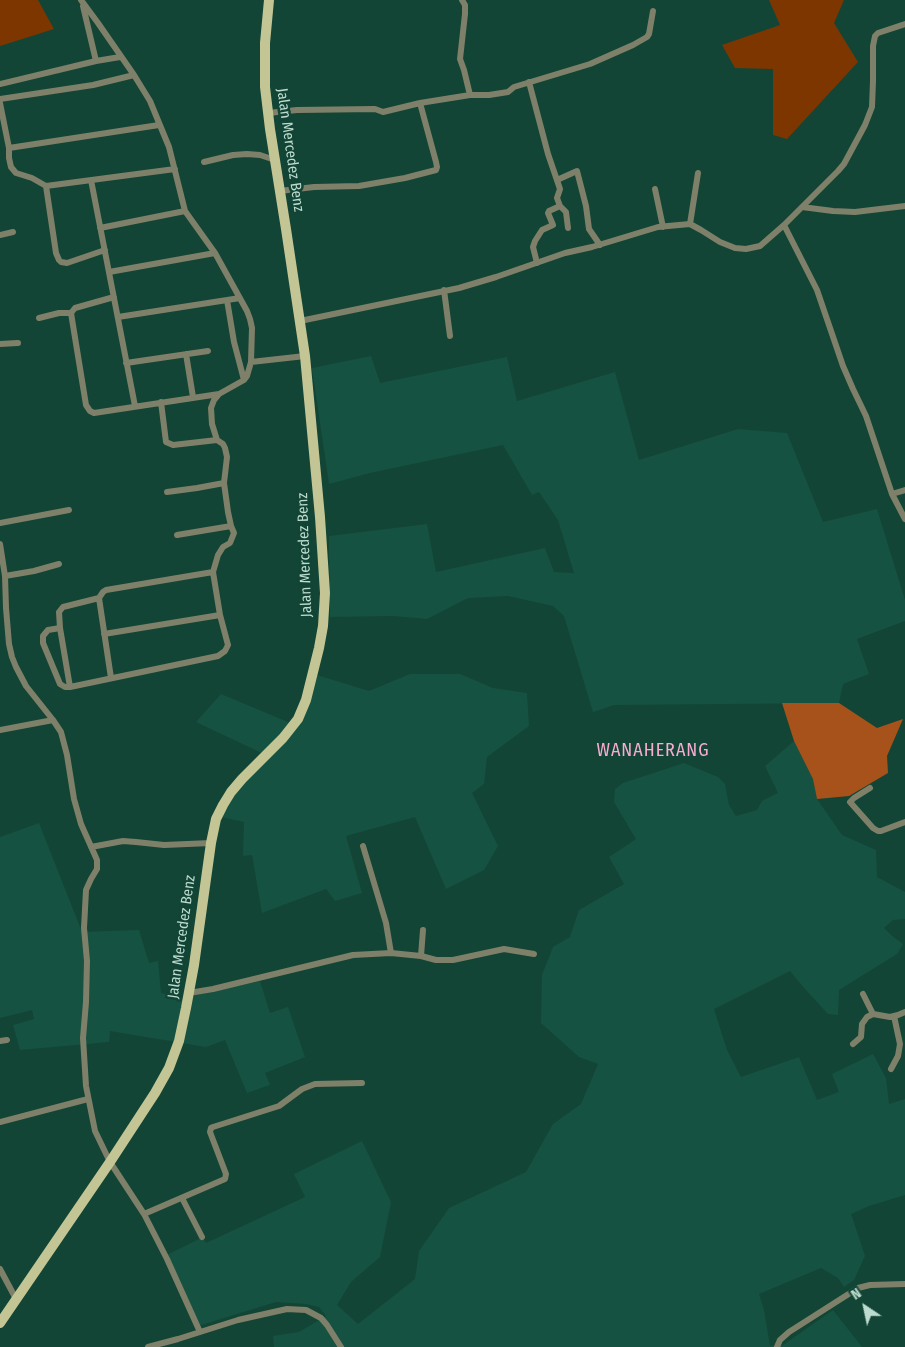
<!DOCTYPE html>
<html>
<head>
<meta charset="utf-8">
<style>
	body { margin:0 }
	#map { position:relative; width:905px; height:1347px; overflow:hidden; background:#124535; font-family:"Fira Sans Condensed",sans-serif }
	canvas { display:block }
	.north { position:absolute; left:840px; top:1282px; width:50px; height:50px; -webkit-text-stroke:4px #124535; paint-order:stroke; rotate:326deg; font-size:14px; font-weight:700; line-height:20px; text-align:center; color:#bddccf }
	.north::after { content:''; display:block; margin:auto; width:18px; height:22px; background:#bddccf; clip-path:polygon(50% 0,100% 100%,50% 72%,0 100%) }
</style>
</head>
<body>
<div id="map">
<canvas width="905" height="1347"></canvas>
<div class="north">N</div>
</div>
<script>
const context = document.querySelector('canvas').getContext('2d');
context.lineJoin = 'round';
function paint(path, color) { context.fillStyle = color; context.fill(path, 'evenodd'); }
const poly = rows => new Path2D(rows.map(r => 'M' + r).join(''));
function strokePath(path, color, width, dash) { context.strokeStyle = color; context.lineWidth = width; context.lineCap = dash ? 'butt' : 'round'; context.setLineDash(dash || []); context.stroke(path); }
function write(font, color, halo, rows, align = 'center') {
  context.font = font + ' "Fira Sans Condensed",sans-serif'; context.lineWidth = 5; context.setLineDash([]); context.textBaseline = 'middle'; context.strokeStyle = halo; context.fillStyle = color; for (const [text, x, y, turn = 0] of rows) {
    context.save(); context.translate(x, y); context.rotate((+turn || 0) * Math.PI / 180); context.textAlign = isNaN(turn) ? turn : align; if (halo) context.strokeText(text, 0, 0); context.fillText(text, 0, 0); context.restore();
  }
}
paint(poly([
	[371,356,380,383,507,357,517,401,615,372,639,460,738,429,787,433,823,522,877,509,905,600,905,621,857,639,869,674,843,684,839,703,614,705,593,712,564,616,553,606,508,596,468,598,427,619,393,616,330,617,329,536,427,524,436,572,545,548,554,572,574,573,558,520,539,492,532,495,503,445,370,473,329,484,312,368],
	[410,674,460,674,493,688,527,693,529,726,487,757,484,784,472,793,498,846,484,870,446,889,415,817,346,836,362,893,335,901,326,889,262,913,252,855,243,856,244,822,221,817,245,779,270,757,196,722,221,694,295,725,317,675,369,691],
	[794,741,814,779,817,799,842,835,876,850,877,877,905,892,905,919,893,920,884,928,892,936,903,944,897,954,839,990,838,1015,828,1014,805,989,790,971,714,1009,727,1050,741,1077,799,1057,817,1100,839,1092,832,1074,873,1054,886,1078,889,1104,905,1099,905,1195,869,1206,851,1214,865,1256,854,1280,844,1287,838,1278,821,1268,759,1294,764,1310,770,1346,783,1345,833,1310,862,1347,274,1347,273,1336,299,1332,326,1316,319,1307,306,1304,276,1302,198,1326,167,1255,203,1237,206,1243,305,1197,294,1174,362,1141,391,1202,380,1257,351,1282,337,1305,358,1324,415,1279,419,1251,449,1208,526,1172,553,1124,581,1104,598,1064,579,1057,541,1023,542,975,553,947,570,937,579,910,624,884,609,857,636,839,614,802,615,789,623,783,684,763,718,777,725,784,729,805,736,816,757,810,762,801,778,793,765,766],
	[39,823,82,932,139,930,149,963,158,961,161,993,182,998,260,981,270,1013,288,1007,305,1057,265,1073,270,1085,247,1093,225,1040,206,1047,110,1031,109,1042,20,1050,13,1025,34,1019,32,1010,0,1018,0,837]
]), '#165241');
paint(poly([
	[0,0,38,0,54,29,0,46],
	[769,0,844,0,834,23,858,62,787,139,773,135,773,69,735,68,722,45,780,25]
]), '#7e3600');
paint(poly([
	[782,703,839,703,877,728,903,719,887,756,888,773,849,796,817,799,813,779,794,741]
]), '#a8521b');
strokePath(poly([
	[81,0,98,23,134,75],
	[462,0,465,5,465,14,460,59,464,70,470,95],
	[83,6,96,61],
	[529,82,548,154,560,189,557,198,560,206,549,211,548,213,553,225,542,230,535,241,533,247,537,263],
	[0,84,96,61,120,57],
	[0,99,93,85,134,75,150,101,169,147,185,211,215,253,247,311,250,319,252,328,251,362,247,376,244,380,219,394,214,400,211,408,212,424,217,440,223,444,225,448,227,457,224,483,228,512,231,526,234,533,230,543,223,547,218,555,213,572,220,615,228,645,225,651,218,656,70,687,65,687,60,684,43,643,43,636,48,630,60,628,59,612,63,607,99,598,103,592,106,590,213,572],
	[0,103,9,148,9,158,11,167,16,173,32,178,46,186,56,253,59,260,61,262,67,263,105,250],
	[268,113,297,110,375,109,383,112,420,103,470,95,489,95,508,92,514,87,590,64,633,45,647,37,649,34,653,11],
	[9,148,159,125],
	[204,162,233,155,247,154,260,155,275,160],
	[91,180,135,406],
	[557,180,577,171,586,206,589,229,600,245],
	[46,186,175,169],
	[655,189,663,227],
	[280,191,314,187,359,186,405,178,436,170,437,167,436,162,420,103],
	[560,206,566,212,568,228],
	[802,207,833,211,855,212,905,206],
	[690,224,698,173],
	[784,225,817,290,843,366,853,389,866,416,892,494,905,519],
	[100,228,185,211],
	[0,235,13,232],
	[109,272,215,253],
	[444,290,450,336],
	[114,297,75,308,71,313,86,405,90,411,94,413,219,394],
	[227,300,234,342,244,380],
	[118,317,240,298],
	[39,318,59,313,71,313],
	[300,321,459,288,496,277,565,253,592,247,658,227,668,226,690,224,701,230,720,242,735,248,746,249,760,246,784,225,838,171,844,164,865,125,872,107,873,81,873,46,875,36,878,33,905,24],
	[0,344,18,343],
	[186,354,193,397],
	[251,362,305,356],
	[126,363,208,351],
	[161,402,166,442,173,445,217,440],
	[167,492,197,488,224,483],
	[892,494,905,490],
	[0,523,69,510],
	[177,535,231,526],
	[0,544,5,576,6,608,9,644,12,657,16,667,26,686,53,720,61,732,67,755,74,799,81,824,97,860,97,869,91,879,86,890,84,928,87,961,86,1002,83,1038,86,1086,95,1131,110,1162,144,1214,167,1259,200,1332],
	[5,576,34,571,59,564],
	[99,598,111,678],
	[60,628,70,687],
	[104,634,220,615],
	[0,730,53,720],
	[870,788,854,798,850,802,873,828,878,831,881,831,905,822],
	[363,846,386,923,391,953],
	[91,847,123,841,136,842,164,845,211,843],
	[421,956,423,930],
	[189,993,213,989,353,955,391,953,421,956,436,960,453,960,504,949,534,954],
	[863,994,873,1014],
	[0,1041,7,1040],
	[853,1044,861,1037,862,1024,867,1017,873,1014,890,1017,898,1015,905,1012],
	[891,1069,898,1056,900,1044,894,1016],
	[0,1122,88,1099],
	[182,1198,202,1237],
	[144,1214,225,1179,226,1174,210,1132,211,1128,213,1127,279,1106,302,1089,315,1084,362,1083],
	[0,1269,16,1299],
	[148,1347,178,1339,238,1320,287,1309,306,1310,321,1318,327,1325,341,1347],
	[777,1347,780,1340,789,1332,858,1288,870,1285,905,1284]
]), '#7f8069', 6);
strokePath(poly([
	[0,1323,110,1162,155,1093,169,1068,179,1041,186,1008,194,965,211,843,216,819,223,805,231,792,242,779,283,738,298,719,306,700,319,648,323,626,325,593,320,517,305,356,286,229,270,129,265,87,265,43,269,0]
]), '#c3c595', 10);
write('15px', '#bddccf', '#124535', [
	["Jalan Mercedez Benz",290,150,82],
	["Jalan Mercedez Benz",305,555,-92],
	["Jalan Mercedez Benz",182,937,-82]
]);
context.letterSpacing = '1px';
write('18px', '#f9acd1', '#124535', [
	["WANAHERANG",653,751]
]);
context.letterSpacing = '0px';
</script>
</body>
</html>
